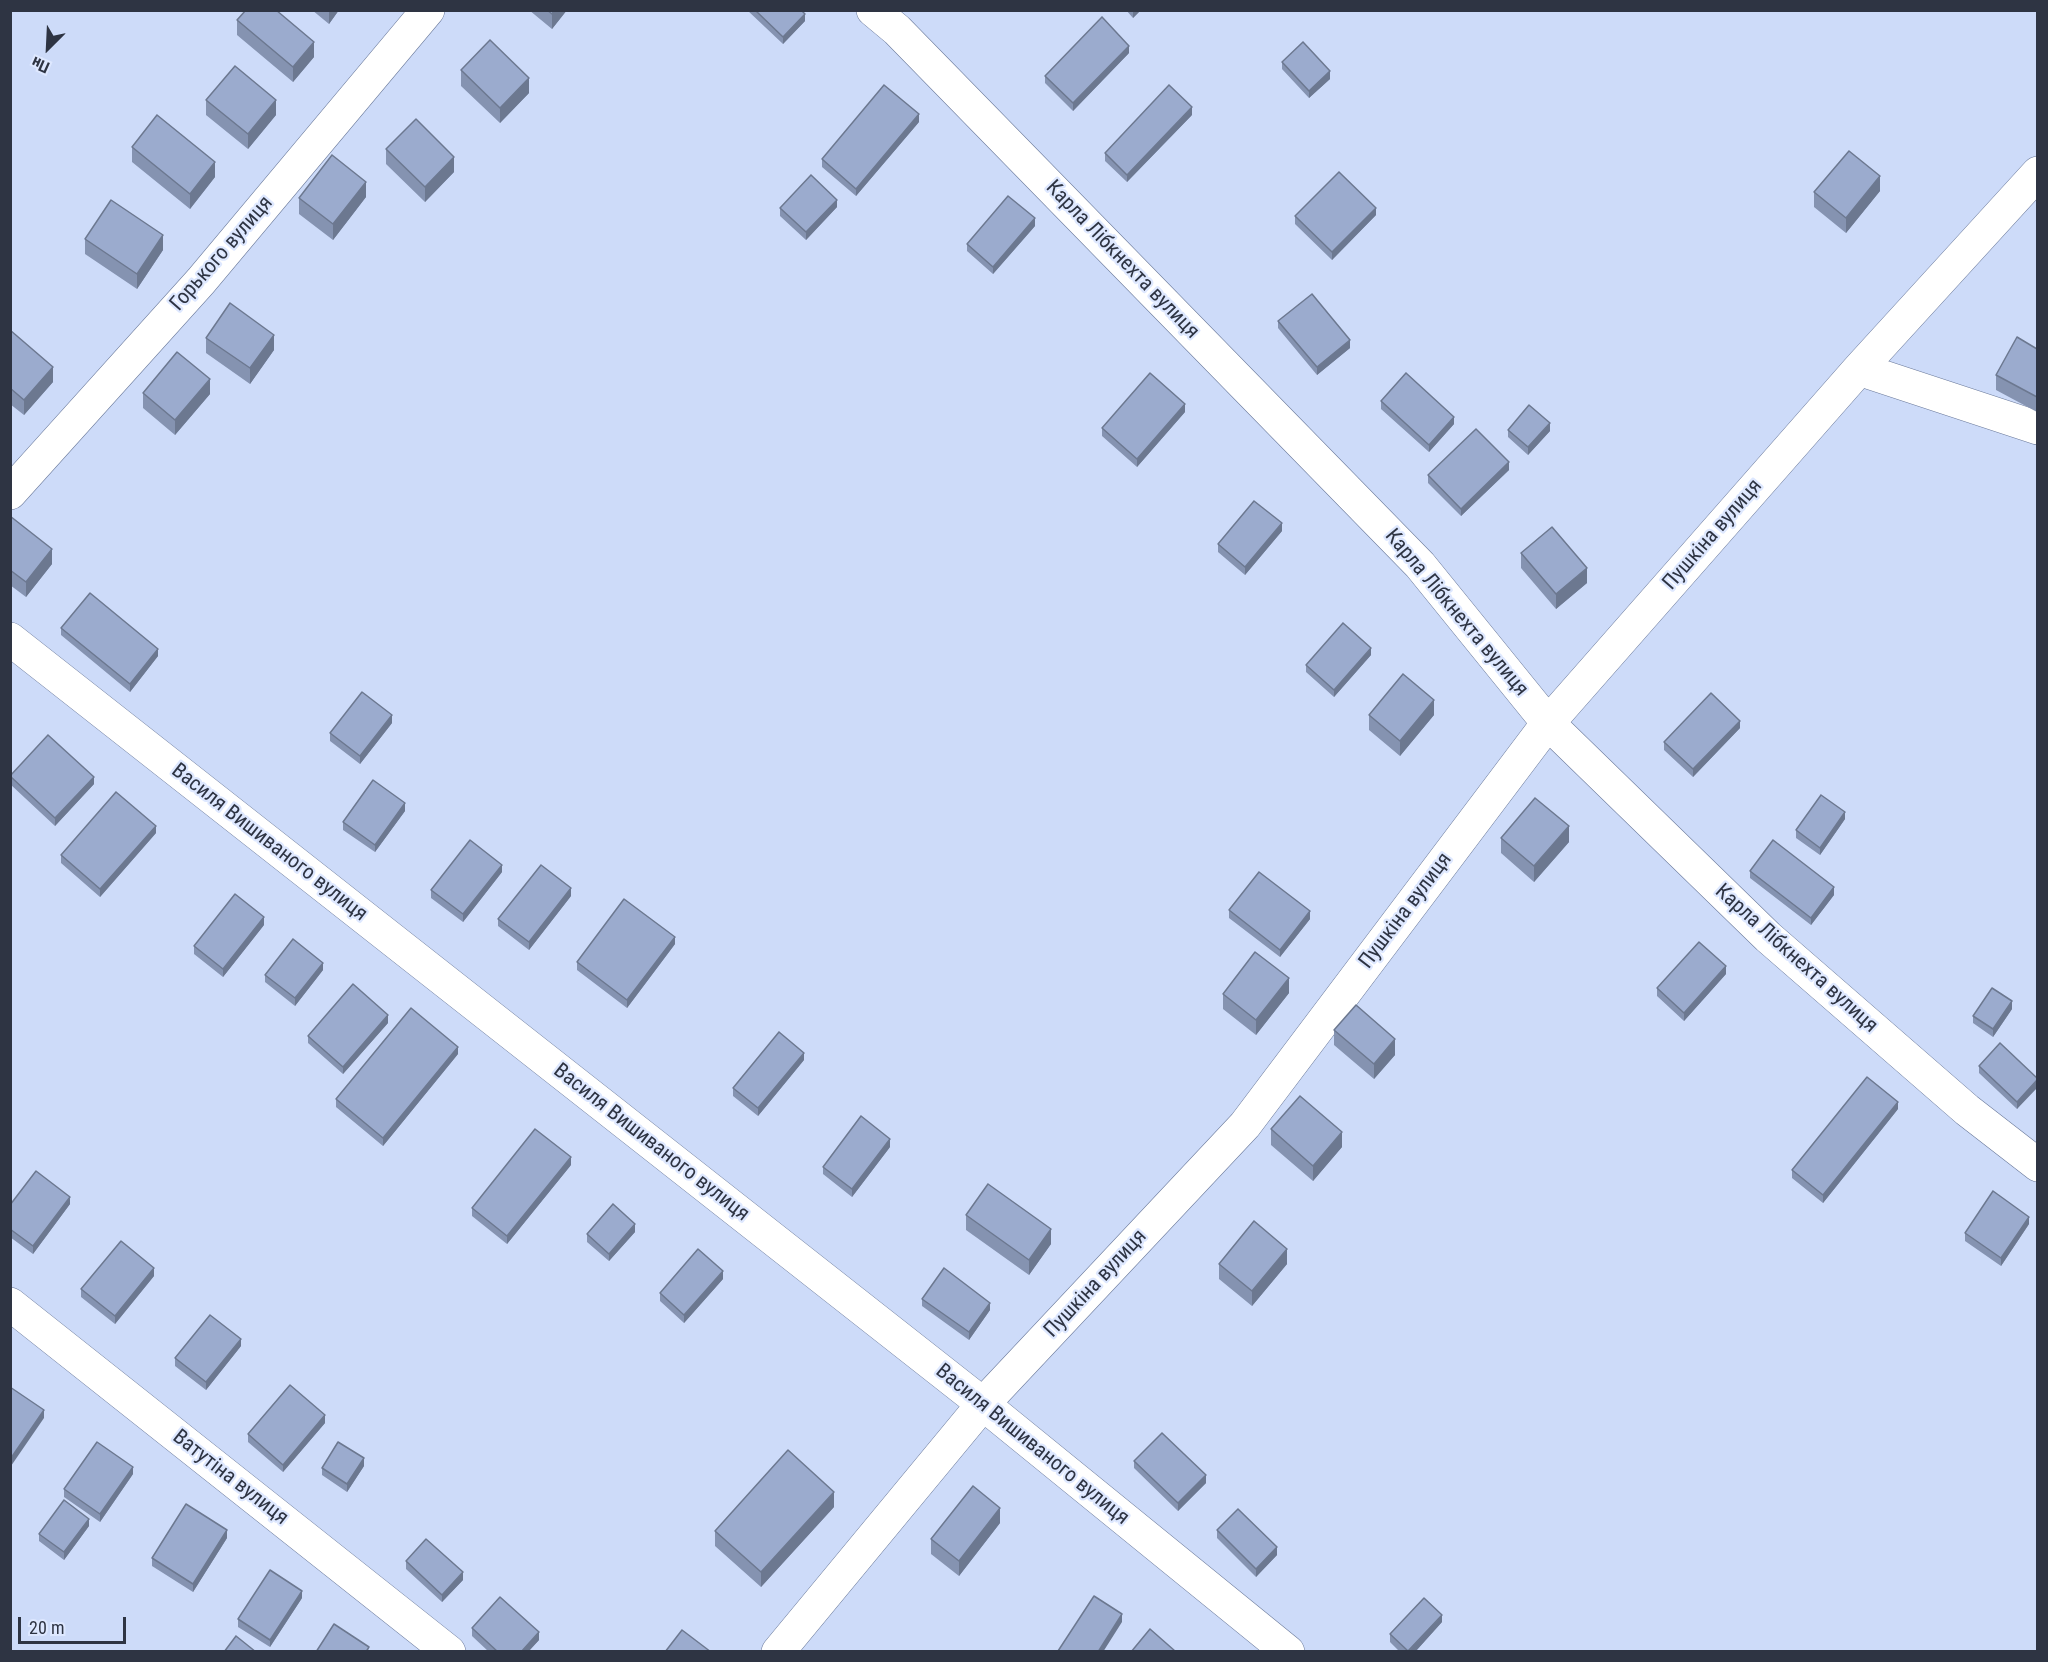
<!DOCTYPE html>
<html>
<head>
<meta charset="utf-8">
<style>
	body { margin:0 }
	#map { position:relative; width:2048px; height:1662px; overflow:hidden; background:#cddbf9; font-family:"Roboto Condensed",sans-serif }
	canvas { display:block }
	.frame { position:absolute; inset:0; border:12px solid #2e3443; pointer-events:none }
	.north { position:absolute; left:18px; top:18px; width:60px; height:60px; -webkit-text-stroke:4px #dee8ff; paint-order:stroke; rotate:204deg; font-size:16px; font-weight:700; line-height:24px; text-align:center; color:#2e3443 }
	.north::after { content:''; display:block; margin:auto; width:21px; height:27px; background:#2e3443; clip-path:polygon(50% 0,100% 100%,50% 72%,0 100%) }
	.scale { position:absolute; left:18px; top:1617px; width:108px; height:27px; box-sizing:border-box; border:3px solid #2e3443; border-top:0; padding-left:8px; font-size:18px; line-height:21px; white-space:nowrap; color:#2e3443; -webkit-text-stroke:4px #dee8ff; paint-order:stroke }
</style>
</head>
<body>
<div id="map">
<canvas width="2048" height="1662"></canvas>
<div class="frame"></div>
<div class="north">Пн</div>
<div class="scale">20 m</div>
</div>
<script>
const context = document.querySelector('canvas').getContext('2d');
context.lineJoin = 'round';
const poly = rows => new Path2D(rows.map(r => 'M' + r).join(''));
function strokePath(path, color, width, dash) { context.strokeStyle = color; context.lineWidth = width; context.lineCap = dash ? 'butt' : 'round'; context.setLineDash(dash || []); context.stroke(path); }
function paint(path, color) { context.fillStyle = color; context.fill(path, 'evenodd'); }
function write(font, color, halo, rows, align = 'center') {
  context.font = font + ' "Roboto Condensed",sans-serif'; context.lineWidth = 4.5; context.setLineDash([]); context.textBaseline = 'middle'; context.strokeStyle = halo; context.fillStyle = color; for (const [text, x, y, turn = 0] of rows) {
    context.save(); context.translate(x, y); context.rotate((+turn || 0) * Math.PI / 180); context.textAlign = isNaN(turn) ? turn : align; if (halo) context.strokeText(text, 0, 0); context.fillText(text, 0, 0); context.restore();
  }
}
const minor = poly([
	[873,10,897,30,1420,565,1548,723,1768,937,1967,1110,2038,1165],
	[1859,369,2038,428],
	[10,493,201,281,428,10],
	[10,639,983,1404,1288,1652],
	[10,1304,449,1652],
	[778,1652,983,1404,1245,1125,1548,723,1859,369,2038,173]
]);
strokePath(minor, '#6a799a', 34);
strokePath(minor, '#fff', 33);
paint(poly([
	[312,10,339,10,329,24],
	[529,10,567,10,552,29],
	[747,10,801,10,805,21,783,44],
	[1126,10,1141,10,1133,18],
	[237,20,314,57,293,82,237,35],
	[1129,53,1073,111,1045,83,1045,76],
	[1282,62,1330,79,1309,98,1282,69],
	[461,70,529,93,500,123,461,86],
	[206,100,276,115,248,149,206,115],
	[1192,115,1127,182,1105,161,1105,153],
	[919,122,856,196,822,167,822,159],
	[132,147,215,177,190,209,132,162],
	[386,149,454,172,425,202,386,164],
	[1880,191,1846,233,1814,207,1814,192],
	[366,197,333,240,299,214,299,198],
	[837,207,806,240,780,216,780,208],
	[1376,215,1332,260,1295,224,1295,216],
	[1035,226,993,274,967,251,967,244],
	[85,239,163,250,137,289,85,254],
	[1278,321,1350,348,1317,375,1278,328],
	[10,330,53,382,24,415,10,404],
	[206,338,274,350,250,384,206,353],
	[2037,349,2037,412,1996,390,1996,375],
	[143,393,210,394,175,435,143,408],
	[1381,401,1454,424,1429,452,1381,409],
	[1185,412,1137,467,1102,436,1102,428],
	[1508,430,1550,431,1528,455,1508,437],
	[1509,470,1461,516,1428,483,1428,475],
	[10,516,52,564,26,597,10,585],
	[1282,531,1245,575,1218,552,1218,544],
	[1521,553,1587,583,1556,609,1521,568],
	[61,628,158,656,130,692,61,635],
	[1371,655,1334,697,1306,672,1306,665],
	[1369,715,1434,715,1400,756,1369,730],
	[392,723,360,764,330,741,330,733],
	[1740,728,1693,777,1664,750,1664,742],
	[10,775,94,784,55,826,10,784],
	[405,811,375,852,343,830,343,822],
	[1845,819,1820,855,1796,838,1796,830],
	[156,833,100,897,61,863,61,855],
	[1501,838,1569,842,1534,882,1501,853],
	[1750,871,1834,895,1811,925,1750,878],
	[502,872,463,922,431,898,431,890],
	[571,896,529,950,498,926,498,919],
	[1229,910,1310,919,1280,957,1229,918],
	[264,925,223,977,194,954,194,946],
	[675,944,627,1008,577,970,577,962],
	[323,970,295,1006,265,982,265,975],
	[1726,974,1684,1021,1657,996,1657,988],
	[1289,993,1256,1035,1223,1009,1223,994],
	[2012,1009,1993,1037,1973,1023,1973,1016],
	[388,1023,343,1074,308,1043,308,1036],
	[1334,1030,1395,1055,1374,1079,1334,1045],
	[458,1054,383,1146,336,1107,336,1099],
	[804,1060,758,1116,733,1096,733,1088],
	[1979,1066,2037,1078,2017,1109,1979,1073],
	[1898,1109,1823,1203,1792,1178,1792,1170],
	[1271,1129,1342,1147,1313,1181,1271,1145],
	[890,1147,852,1197,823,1174,823,1167],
	[571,1165,507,1244,472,1216,472,1208],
	[70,1204,33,1254,10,1237,10,1205],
	[966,1215,1051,1244,1029,1275,966,1230],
	[2029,1224,2001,1266,1965,1241,1965,1233],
	[635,1232,609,1261,587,1242,587,1234],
	[1219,1264,1287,1264,1252,1306,1219,1279],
	[154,1276,115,1324,81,1297,81,1289],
	[723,1279,684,1323,660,1301,660,1293],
	[922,1299,990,1310,969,1340,922,1306],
	[241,1346,206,1390,175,1366,175,1358],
	[325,1423,283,1472,248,1442,248,1434],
	[1134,1461,1206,1483,1178,1511,1134,1468],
	[364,1466,347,1492,322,1475,322,1468],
	[133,1474,100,1522,64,1497,64,1489],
	[834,1507,761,1587,715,1546,715,1531],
	[1000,1523,959,1576,931,1554,931,1539],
	[89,1526,64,1560,39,1541,39,1534],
	[1217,1530,1277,1555,1256,1577,1217,1538],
	[227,1538,193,1592,152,1566,152,1558],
	[406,1561,463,1580,442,1602,406,1569],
	[302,1598,270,1647,238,1627,238,1619],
	[1442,1622,1415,1652,1400,1652,1390,1642,1390,1634],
	[472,1628,539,1640,528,1652,489,1652,472,1636]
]), '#8593b1');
paint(poly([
	[329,10,339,10,329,24],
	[554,10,567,10,552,29,552,14],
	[1133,10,1141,10,1133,18],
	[805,14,805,21,783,44,783,37],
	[314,42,314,57,293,82,293,67],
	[1129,46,1129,53,1073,111,1073,103],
	[1330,71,1330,79,1309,98,1309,91],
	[529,78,529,93,500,123,500,108],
	[276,100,276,115,248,149,248,134],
	[1192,107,1192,115,1127,182,1127,175],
	[919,114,919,122,856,196,856,189],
	[454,157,454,172,425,202,425,187],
	[215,162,215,177,190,209,190,194],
	[1880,176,1880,191,1846,233,1846,218],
	[366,182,366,197,333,240,333,224],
	[837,200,837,207,806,240,806,232],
	[1376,208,1376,215,1332,260,1332,252],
	[1035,218,1035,226,993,274,993,267],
	[163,235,163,250,137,289,137,274],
	[274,335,274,350,250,384,250,368],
	[1350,340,1350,348,1317,375,1317,367],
	[53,367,53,382,24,415,24,400],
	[210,379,210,394,175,435,175,420],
	[1185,404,1185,412,1137,467,1137,459],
	[1454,417,1454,424,1429,452,1429,445],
	[1550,423,1550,431,1528,455,1528,447],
	[1509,462,1509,470,1461,516,1461,509],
	[1282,523,1282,531,1245,575,1245,567],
	[52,549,52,564,26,597,26,582],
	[1587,568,1587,583,1556,609,1556,594],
	[1371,648,1371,655,1334,697,1334,690],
	[158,649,158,656,130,692,130,684],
	[1434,700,1434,715,1400,756,1400,741],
	[392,715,392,723,360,764,360,756],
	[1740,721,1740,728,1693,777,1693,769],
	[94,777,94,784,55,826,55,818],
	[405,803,405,811,375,852,375,845],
	[1845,812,1845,819,1820,855,1820,848],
	[156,826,156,833,100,897,100,889],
	[1569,826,1569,842,1534,882,1534,866],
	[502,865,502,872,463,922,463,914],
	[1834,887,1834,895,1811,925,1811,918],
	[571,888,571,896,529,950,529,942],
	[1310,911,1310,919,1280,957,1280,950],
	[264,917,264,925,223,977,223,969],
	[675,937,675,944,627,1008,627,1000],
	[323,963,323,970,295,1006,295,998],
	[1726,966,1726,974,1684,1021,1684,1013],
	[1289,978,1289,993,1256,1035,1256,1020],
	[2012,1001,2012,1009,1993,1037,1993,1029],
	[388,1015,388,1023,343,1074,343,1067],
	[1395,1039,1395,1055,1374,1079,1374,1064],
	[458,1047,458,1054,383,1146,383,1138],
	[804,1053,804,1060,758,1116,758,1108],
	[2037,1080,2037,1088,2017,1109,2017,1102],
	[1898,1102,1898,1109,1823,1203,1823,1195],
	[1342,1132,1342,1147,1313,1181,1313,1166],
	[890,1139,890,1147,852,1197,852,1189],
	[571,1157,571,1165,507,1244,507,1236],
	[70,1197,70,1204,33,1254,33,1246],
	[2029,1217,2029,1224,2001,1266,2001,1258],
	[635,1224,635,1232,609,1261,609,1254],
	[1051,1229,1051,1244,1029,1275,1029,1260],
	[1287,1249,1287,1264,1252,1306,1252,1291],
	[154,1268,154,1276,115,1324,115,1316],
	[723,1271,723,1279,684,1323,684,1315],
	[990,1303,990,1310,969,1340,969,1332],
	[241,1339,241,1346,206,1390,206,1382],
	[44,1410,44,1418,11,1466,11,1458],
	[325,1415,325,1423,283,1472,283,1465],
	[364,1458,364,1466,347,1492,347,1484],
	[133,1467,133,1474,100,1522,100,1514],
	[1206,1475,1206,1483,1178,1511,1178,1503],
	[834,1492,834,1507,761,1587,761,1572],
	[1000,1508,1000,1523,959,1576,959,1561],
	[89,1519,89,1526,64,1560,64,1552],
	[227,1530,227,1538,193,1592,193,1584],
	[1277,1547,1277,1555,1256,1577,1256,1569],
	[463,1572,463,1580,442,1602,442,1595],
	[302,1591,302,1598,270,1647,270,1640],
	[1122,1614,1122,1622,1103,1652,1098,1652],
	[1442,1615,1442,1622,1415,1652,1408,1652],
	[539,1632,539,1640,528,1652,521,1652]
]), '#6c7890');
const building = poly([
	[246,10,276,10,314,42,293,67,237,20,246,10],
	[547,10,554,10,552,14,547,10],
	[755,10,801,10,805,14,783,37,755,10],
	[1102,17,1129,46,1073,103,1045,76,1102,17],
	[490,40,529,78,500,108,461,70,490,40],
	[1303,42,1330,71,1309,91,1282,62,1303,42],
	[235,66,276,100,248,134,206,100,235,66],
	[884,85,919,114,856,189,822,159,884,85],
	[1169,85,1192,107,1127,175,1105,153,1169,85],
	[157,115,215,162,190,194,132,147,157,115],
	[416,119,454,157,425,187,386,149,416,119],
	[1849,151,1880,176,1846,218,1814,192,1849,151],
	[332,155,366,182,333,224,299,198,332,155],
	[1339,172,1376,208,1332,252,1295,216,1339,172],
	[811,175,837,200,806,232,780,208,811,175],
	[1008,196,1035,218,993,267,967,244,1008,196],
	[111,200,163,235,137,274,85,239,111,200],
	[1312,294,1350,340,1317,367,1278,321,1312,294],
	[230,303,274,335,250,368,206,338,230,303],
	[10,330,53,367,24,400,10,388,10,330],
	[2017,337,2037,349,2037,397,1996,375,2017,337],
	[177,352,210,379,175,420,143,393,177,352],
	[1150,373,1185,404,1137,459,1102,428,1150,373],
	[1406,373,1454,417,1429,445,1381,401,1406,373],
	[1529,405,1550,423,1528,447,1508,430,1529,405],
	[1476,429,1509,462,1461,509,1428,475,1476,429],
	[1254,501,1282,523,1245,567,1218,544,1254,501],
	[10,516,52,549,26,582,10,570,10,516],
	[1552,527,1587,568,1556,594,1521,553,1552,527],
	[90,593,158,649,130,684,61,628,90,593],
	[1343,623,1371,648,1334,690,1306,665,1343,623],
	[1403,674,1434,700,1400,741,1369,715,1403,674],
	[362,692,392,715,360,756,330,733,362,692],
	[1711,693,1740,721,1693,769,1664,742,1711,693],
	[48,735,94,777,55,818,10,776,48,735],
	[373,780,405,803,375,845,343,822,373,780],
	[116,792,156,826,100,889,61,855,116,792],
	[1821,795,1845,812,1820,848,1796,830,1821,795],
	[1535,798,1569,826,1534,866,1501,838,1535,798],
	[470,840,502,865,463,914,431,890,470,840],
	[1773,840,1834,887,1811,918,1750,871,1773,840],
	[541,865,571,888,529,942,498,919,541,865],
	[1259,872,1310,911,1280,950,1229,910,1259,872],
	[235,894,264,917,223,969,194,946,235,894],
	[624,899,675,937,627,1000,577,962,624,899],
	[293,939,323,963,295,998,265,975,293,939],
	[1699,942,1726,966,1684,1013,1657,988,1699,942],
	[1255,952,1289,978,1256,1020,1223,994,1255,952],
	[353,984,388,1015,343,1067,308,1036,353,984],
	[1992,988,2012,1001,1993,1029,1973,1016,1992,988],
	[1356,1005,1395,1039,1374,1064,1334,1030,1356,1005],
	[411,1008,458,1047,383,1138,336,1099,411,1008],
	[779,1032,804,1053,758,1108,733,1088,779,1032],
	[2000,1043,2037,1078,2037,1080,2017,1102,1979,1066,2000,1043],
	[1867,1077,1898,1102,1823,1195,1792,1170,1867,1077],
	[1300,1096,1342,1132,1313,1166,1271,1129,1300,1096],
	[861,1116,890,1139,852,1189,823,1167,861,1116],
	[535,1129,571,1157,507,1236,472,1208,535,1129],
	[36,1171,70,1197,33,1246,10,1229,10,1205,36,1171],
	[988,1184,1051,1229,1029,1260,966,1215,988,1184],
	[1993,1191,2029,1217,2001,1258,1965,1233,1993,1191],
	[613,1204,635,1224,609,1254,587,1234,613,1204],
	[1254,1221,1287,1249,1252,1291,1219,1264,1254,1221],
	[121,1241,154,1268,115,1316,81,1289,121,1241],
	[698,1249,723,1271,684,1315,660,1293,698,1249],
	[944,1268,990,1303,969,1332,922,1299,944,1268],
	[210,1315,241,1339,206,1382,175,1358,210,1315],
	[290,1385,325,1415,283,1465,248,1434,290,1385],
	[10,1387,44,1410,11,1458,10,1458,10,1387],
	[1162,1433,1206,1475,1178,1503,1134,1461,1162,1433],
	[97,1442,133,1467,100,1514,64,1489,97,1442],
	[338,1442,364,1458,347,1484,322,1468,338,1442],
	[788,1450,834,1492,761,1572,715,1531,788,1450],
	[973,1486,1000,1508,959,1561,931,1539,973,1486],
	[64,1500,89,1519,64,1552,39,1534,64,1500],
	[186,1504,227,1530,193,1584,152,1558,186,1504],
	[1238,1509,1277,1547,1256,1569,1217,1530,1238,1509],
	[426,1539,463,1572,442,1595,406,1561,426,1539],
	[270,1570,302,1591,270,1640,238,1619,270,1570],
	[1094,1596,1122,1614,1098,1652,1058,1651,1094,1596],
	[500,1597,539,1632,521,1652,498,1652,472,1628,500,1597],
	[1424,1598,1442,1615,1408,1651,1390,1634,1424,1598],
	[334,1624,369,1647,366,1652,316,1652,334,1624],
	[1150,1629,1175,1651,1174,1652,1131,1652,1150,1629],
	[682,1630,711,1652,665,1652,682,1630],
	[236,1636,256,1652,224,1652,236,1636]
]);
paint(building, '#9babce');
strokePath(building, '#6c7890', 1.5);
write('21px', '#2e3443', '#dee8ff', [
	["Горького вулиця",222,254,-49],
	["Карла Лібкнехта вулиця",1122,260,46],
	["Пушкіна вулиця",1713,535,-49],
	["Карла Лібкнехта вулиця",1456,613,50],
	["Василя Вишиваного вулиця",269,843,38],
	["Пушкіна вулиця",1406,911,-53],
	["Карла Лібкнехта вулиця",1796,959,42],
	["Василя Вишиваного вулиця",651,1143,38],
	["Пушкіна вулиця",1096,1284,-47],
	["Василя Вишиваного вулиця",1032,1445,39],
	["Ватутіна вулиця",230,1478,38]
]);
</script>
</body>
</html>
